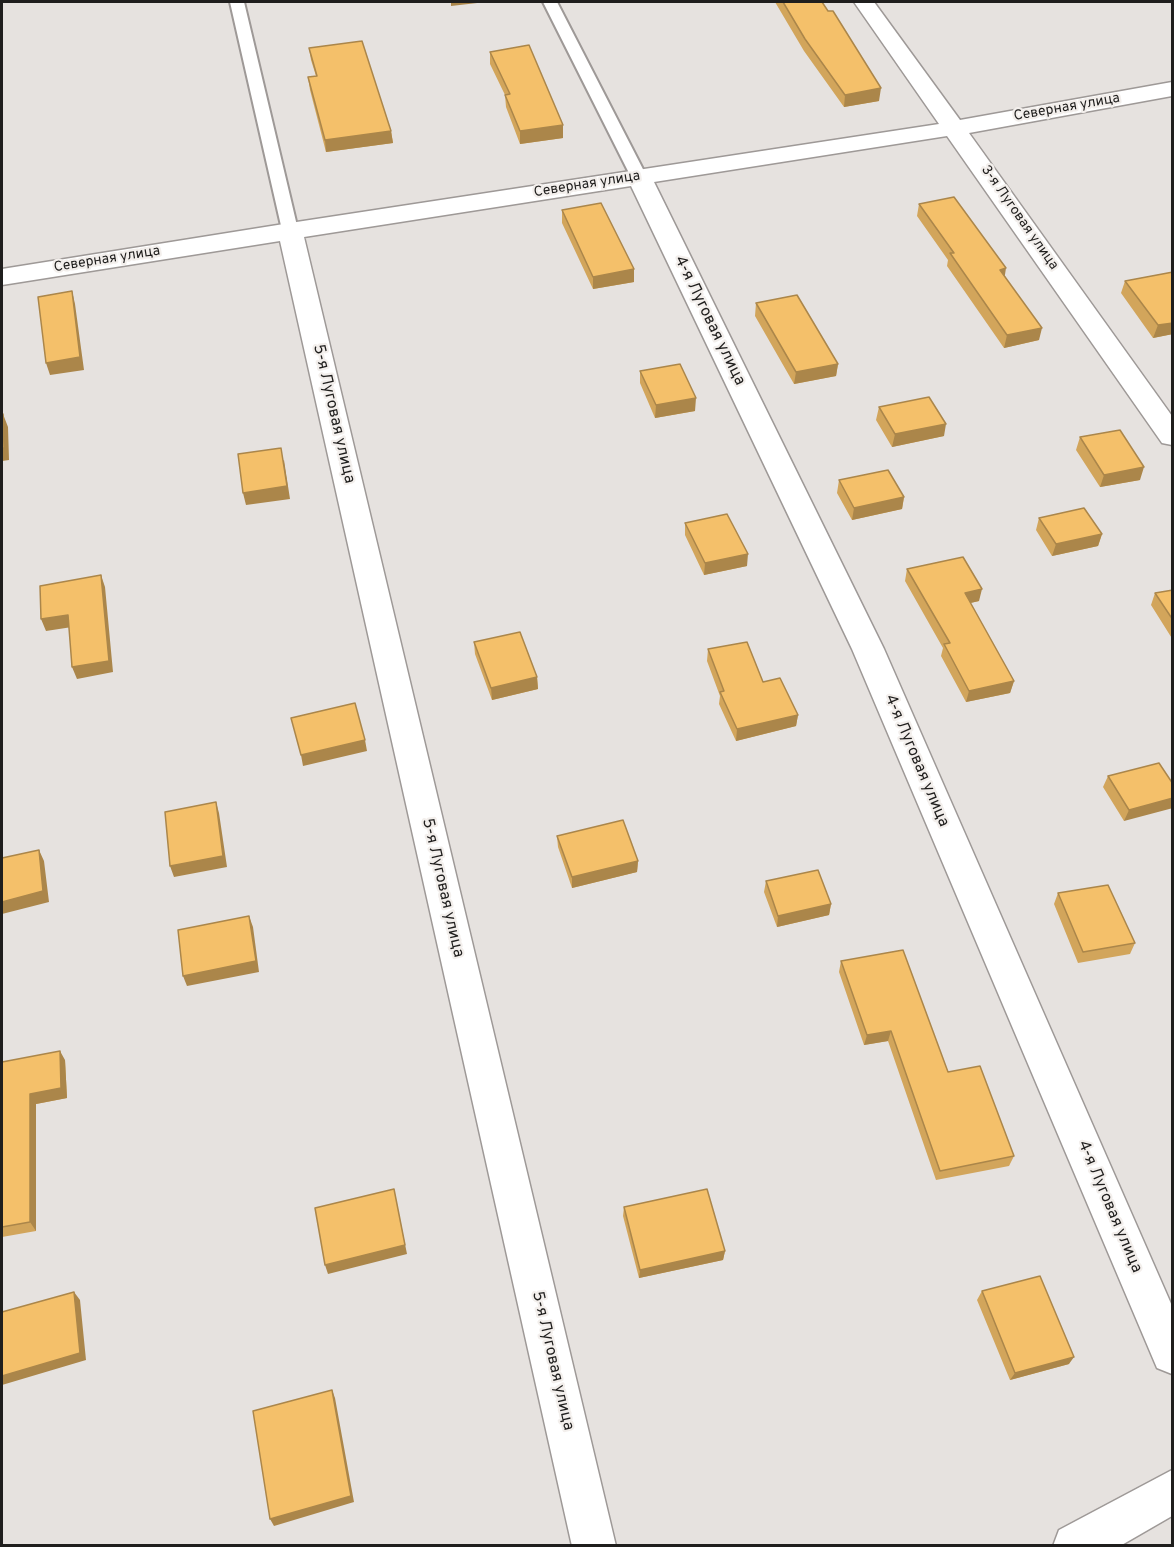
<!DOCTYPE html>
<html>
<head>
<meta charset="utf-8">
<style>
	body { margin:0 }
	#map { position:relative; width:1174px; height:1547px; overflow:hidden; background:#e6e2df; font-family:Overpass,sans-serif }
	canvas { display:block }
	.frame { position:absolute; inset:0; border:3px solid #1f1e1d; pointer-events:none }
</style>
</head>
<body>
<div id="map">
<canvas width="1174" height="1547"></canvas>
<div class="frame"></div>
</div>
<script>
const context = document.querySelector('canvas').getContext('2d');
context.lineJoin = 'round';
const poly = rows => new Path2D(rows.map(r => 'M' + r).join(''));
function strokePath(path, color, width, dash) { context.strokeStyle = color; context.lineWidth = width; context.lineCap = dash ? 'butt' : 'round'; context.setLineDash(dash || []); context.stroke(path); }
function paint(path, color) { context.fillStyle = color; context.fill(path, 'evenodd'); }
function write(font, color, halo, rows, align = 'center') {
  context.font = font + ' Overpass,sans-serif'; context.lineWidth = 4.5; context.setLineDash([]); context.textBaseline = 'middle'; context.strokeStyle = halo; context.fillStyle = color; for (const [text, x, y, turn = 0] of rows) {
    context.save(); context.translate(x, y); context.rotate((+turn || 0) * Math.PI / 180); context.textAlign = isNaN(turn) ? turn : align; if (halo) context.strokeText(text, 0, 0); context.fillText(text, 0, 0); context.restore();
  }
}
const lane = poly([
	[230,2,244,2,298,230,296,234,290,235,284,234,282,230,230,2],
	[543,2,557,2,647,177,645,180,639,182,631,177,543,2]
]);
const street = poly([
	[854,2,874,2,960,120,1172,82,1172,96,969,133,1172,416,1172,445,1162,443,947,136,654,182,884,649,1172,1306,1172,1374,1157,1368,852,649,631,186,304,237,616,1546,572,1546,280,241,2,285,2,269,290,223,939,124,854,2],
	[1172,1470,1172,1516,1120,1546,1053,1546,1059,1530,1172,1470]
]);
strokePath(lane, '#9e9997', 4);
strokePath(street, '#9e9997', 3);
paint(lane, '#fff');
paint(street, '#fff');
paint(poly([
	[775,2,822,2,879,101,844,107,804,51],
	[309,48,391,131,393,143,326,152,310,90,308,77,316,76,311,60],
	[490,52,563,138,520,144,506,107,505,95,490,64],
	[919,204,1005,276,1039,340,1004,348,947,266,948,260,917,216],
	[562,210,634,282,593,289,562,223],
	[1173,272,1173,334,1153,338,1121,293,1125,281],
	[756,303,838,364,836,376,794,384,755,316],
	[640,371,695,411,655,418,640,383],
	[879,407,944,436,892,447,876,420],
	[1080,437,1140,480,1100,487,1076,450],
	[839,480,904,497,902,509,852,520,837,493],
	[1039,518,1102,534,1098,546,1052,556,1036,530],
	[685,523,747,566,704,575,685,535],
	[907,569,979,601,970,603,1014,681,1010,693,966,702,941,656,943,648,905,581],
	[1173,590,1173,640,1151,605,1155,593],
	[474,642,537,677,538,689,492,700,475,654],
	[708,649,763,682,798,715,796,726,736,741,719,704,720,696,707,661],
	[1108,776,1173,784,1124,821,1103,787],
	[557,836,638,861,637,872,572,888,558,847],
	[766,881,831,904,829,915,777,927,764,892],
	[1058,893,1135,943,1130,954,1078,963,1054,904],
	[841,961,948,1072,1014,1156,1009,1166,936,1180,888,1041,864,1045,839,972],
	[65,1060,67,1098,36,1104,36,1231,2,1237,2,1062],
	[624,1207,725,1251,723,1260,639,1278,623,1216],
	[982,1291,1069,1364,1010,1380,977,1300]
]), '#d2a55b');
paint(poly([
	[451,2,486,2,451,6],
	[881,88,879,101,844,107,845,95],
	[563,125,563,138,520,144,520,131],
	[391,131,393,143,326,152,325,140],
	[1006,268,1004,281,1000,270],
	[634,269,634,282,593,289,593,277],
	[72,291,75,304,84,370,50,375,46,363],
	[1173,323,1173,334,1153,338,1158,325],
	[1042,328,1039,340,1004,348,1007,335],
	[838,364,836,376,794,384,796,372],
	[696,398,695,411,655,418,656,405],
	[3,414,8,427,9,460,2,461],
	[946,424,944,436,892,447,895,434],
	[284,460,290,499,246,505,243,493],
	[1144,467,1140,480,1100,487,1104,475],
	[904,497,902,509,852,520,854,508],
	[1102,534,1098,546,1052,556,1056,544],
	[748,554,747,566,704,575,705,563],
	[101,575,105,587,113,672,77,679,72,667],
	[982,589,979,601,962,605,965,593],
	[68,615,72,627,46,631,41,619],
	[537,677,538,689,492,700,491,688],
	[1014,681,1010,693,966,702,969,691],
	[798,715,796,726,736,741,737,729],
	[365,740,367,751,303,766,301,755],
	[1173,798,1173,808,1124,821,1129,810],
	[216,802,219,813,227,867,174,877,170,866],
	[39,850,44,861,49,902,2,914,2,902],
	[638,861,637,872,572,888,572,877],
	[831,904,829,915,777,927,778,916],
	[249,916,253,927,259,972,187,986,183,976],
	[891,1031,888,1041,864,1045,867,1035],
	[60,1051,65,1060,67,1098,36,1104,36,1231,30,1222,30,1094],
	[394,1189,407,1254,328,1274,325,1265],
	[725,1251,723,1260,639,1278,640,1270],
	[74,1292,80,1300,86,1360,2,1385,2,1376],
	[1074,1357,1069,1364,1010,1380,1015,1373],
	[332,1390,335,1398,354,1502,274,1526,270,1519]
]), '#ab864a');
const building = poly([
	[783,2,822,2,828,11,833,11,881,88,845,95,805,39,783,2],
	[362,41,391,131,325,140,308,77,317,76,309,48,362,41],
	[529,45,563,125,520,131,505,95,510,94,490,52,529,45],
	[954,197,1006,268,1000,270,1042,328,1007,335,950,253,954,253,919,204,954,197],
	[601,203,634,269,593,277,562,210,601,203],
	[1173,272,1173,323,1158,325,1125,281,1173,272],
	[72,291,80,357,46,363,38,297,72,291],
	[797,295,838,364,796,372,756,303,797,295],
	[680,364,696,398,656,405,640,371,680,364],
	[929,397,946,424,895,434,879,407,929,397],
	[3,414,4,448,2,448,2,415,3,414],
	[1120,430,1144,467,1104,475,1080,437,1120,430],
	[281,448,287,486,243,493,238,454,281,448],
	[888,470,904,497,854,508,839,480,888,470],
	[1084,508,1102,534,1056,544,1039,518,1084,508],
	[727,514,748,554,705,563,685,523,727,514],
	[963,557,982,589,965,593,1014,681,969,691,944,644,950,643,907,569,963,557],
	[101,575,109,661,72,667,68,615,41,619,40,586,101,575],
	[1173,590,1173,620,1155,593,1173,590],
	[520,632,537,677,491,688,474,642,520,632],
	[747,642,763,682,780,678,798,715,737,729,720,692,724,691,708,649,747,642],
	[355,703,365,740,301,755,291,718,355,703],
	[1159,763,1173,784,1173,798,1129,810,1108,776,1159,763],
	[216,802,223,856,170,866,165,812,216,802],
	[623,820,638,861,572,877,557,836,623,820],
	[39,850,43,891,2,902,2,858,39,850],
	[818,870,831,904,778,916,766,881,818,870],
	[1108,885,1135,943,1083,952,1058,893,1108,885],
	[249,916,256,961,183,976,178,930,249,916],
	[903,950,948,1072,980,1066,1014,1156,940,1171,891,1031,867,1035,841,961,903,950],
	[60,1051,61,1088,30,1094,30,1222,2,1227,2,1062,60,1051],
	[394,1189,405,1245,325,1265,315,1208,394,1189],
	[707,1189,725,1251,640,1270,624,1207,707,1189],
	[1040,1276,1074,1357,1015,1373,982,1291,1040,1276],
	[74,1292,80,1353,2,1376,2,1312,74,1292],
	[332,1390,351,1496,270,1519,253,1411,332,1390]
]);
paint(building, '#f4c06a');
strokePath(building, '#ab864a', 1.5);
write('14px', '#1f1e1d', '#f3efec', [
	["Северная улица",1067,108,-10],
	["Северная улица",587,185,-9],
	["3-я Луговая улица",1019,218,55],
	["Северная улица",107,260,-9]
]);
write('16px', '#1f1e1d', '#f3efec', [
	["4-я Луговая улица",709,321,64],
	["5-я Луговая улица",333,414,77],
	["4-я Луговая улица",916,761,67],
	["5-я Луговая улица",442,888,77],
	["4-я Луговая улица",1109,1207,67],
	["5-я Луговая улица",552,1361,77]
]);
</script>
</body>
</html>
